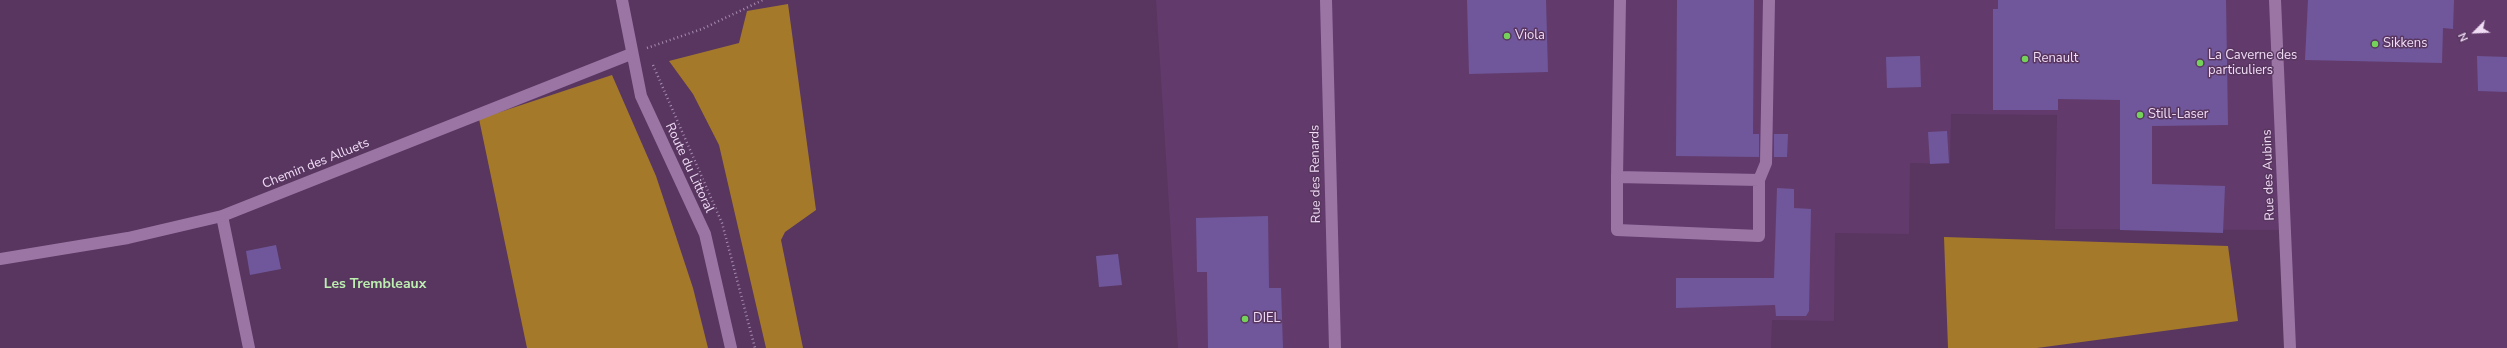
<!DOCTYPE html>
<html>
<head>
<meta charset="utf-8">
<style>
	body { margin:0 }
	#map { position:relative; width:2507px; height:348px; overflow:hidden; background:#583660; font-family:"Nunito Sans",sans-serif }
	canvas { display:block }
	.north { position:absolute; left:2455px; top:12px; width:40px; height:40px; -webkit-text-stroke:3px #583660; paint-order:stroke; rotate:246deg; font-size:11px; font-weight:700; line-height:16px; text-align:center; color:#f0dcf5 }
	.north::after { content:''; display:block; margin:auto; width:14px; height:18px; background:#f0dcf5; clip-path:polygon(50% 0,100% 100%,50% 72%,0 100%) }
</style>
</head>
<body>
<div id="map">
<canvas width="2507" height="348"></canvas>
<div class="north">N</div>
</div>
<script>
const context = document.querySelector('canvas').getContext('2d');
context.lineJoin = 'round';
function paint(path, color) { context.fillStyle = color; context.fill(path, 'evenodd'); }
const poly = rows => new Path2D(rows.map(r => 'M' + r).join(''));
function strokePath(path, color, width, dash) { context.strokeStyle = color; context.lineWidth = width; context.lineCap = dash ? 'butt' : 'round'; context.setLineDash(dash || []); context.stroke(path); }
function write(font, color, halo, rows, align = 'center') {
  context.font = font + ' "Nunito Sans",sans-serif'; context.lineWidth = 3; context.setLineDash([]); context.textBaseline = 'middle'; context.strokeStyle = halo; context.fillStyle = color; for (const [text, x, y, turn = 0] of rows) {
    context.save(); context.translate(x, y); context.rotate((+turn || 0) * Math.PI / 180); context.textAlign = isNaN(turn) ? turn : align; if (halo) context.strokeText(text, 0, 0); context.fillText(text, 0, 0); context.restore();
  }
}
paint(poly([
	[1156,0,2507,0,2507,348,2284,348,2284,230,2055,229,2057,115,1951,114,1950,164,1910,163,1909,234,1835,233,1834,321,1772,320,1771,348,1178,348]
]), '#623b6c');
paint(poly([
	[788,4,816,210,785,232,781,240,803,348,766,348,719,145,693,94,669,61,739,43,747,11],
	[612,75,656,176,693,288,708,348,527,348,479,119],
	[1944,237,2228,246,2238,321,2037,348,1948,348]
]), '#a47a2a');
paint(poly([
	[1467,0,1546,0,1548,72,1469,74],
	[1677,0,1754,0,1753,134,1759,134,1759,157,1676,156],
	[1998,0,2226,0,2228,125,2152,126,2152,184,2225,186,2223,233,2120,230,2120,100,2058,99,2058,110,1993,110,1993,9,1998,9],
	[2308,0,2454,0,2453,29,2443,28,2442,63,2305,60],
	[1920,56,1921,87,1887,88,1886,57],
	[2477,56,2507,57,2507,92,2478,91],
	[1947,131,1949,163,1930,164,1928,132],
	[1774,134,1788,134,1787,157,1774,157],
	[1777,188,1794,189,1794,208,1811,209,1809,311,1806,316,1776,316,1775,305,1676,308,1676,278,1774,278],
	[1268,216,1269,288,1281,288,1283,348,1208,348,1207,272,1197,272,1196,218],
	[276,245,281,269,250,275,246,251],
	[1118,254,1122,285,1099,287,1096,256]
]), '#70579b');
strokePath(poly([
	[647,48,702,29,763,0],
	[653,65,722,223,755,348]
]), '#a78cae', 2.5, [1, 3]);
strokePath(poly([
	[622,0,641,96,705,234,731,348],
	[1326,0,1335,348],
	[2275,0,2290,348],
	[1617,177,1759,180,1759,236,1617,230,1617,177],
	[1617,177,1620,0],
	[1759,180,1766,163,1769,0],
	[222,216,249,348],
	[0,259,128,238,222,216,631,54]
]), '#9b76a5', 12);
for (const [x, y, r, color] of [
	[1507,36,4,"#74d25b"],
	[2375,44,4,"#74d25b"],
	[2025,59,4,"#74d25b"],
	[2200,63,4,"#74d25b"],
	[2140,115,4,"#74d25b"],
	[1245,319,4,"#74d25b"]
]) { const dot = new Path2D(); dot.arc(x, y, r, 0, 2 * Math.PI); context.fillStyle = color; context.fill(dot); strokePath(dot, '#583660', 1.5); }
write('13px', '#f0dcf5', '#583660', [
	["Viola",1515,36],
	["Sikkens",2383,44],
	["La Caverne des",2208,56],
	["particuliers",2208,71],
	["Renault",2033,59],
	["Still-Laser",2148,115],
	["DIEL",1253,319]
], 'left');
write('13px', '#f0dcf5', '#583660', [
	["Chemin des Alluets",316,164,-22],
	["Route du Littoral",689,168,65],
	["Rue des Renards",1316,174,-91],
	["Rue des Aubins",2269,175,-92]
]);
write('bold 14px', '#bbeeaf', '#583660', [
	["Les Trembleaux",375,285]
]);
</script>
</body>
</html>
